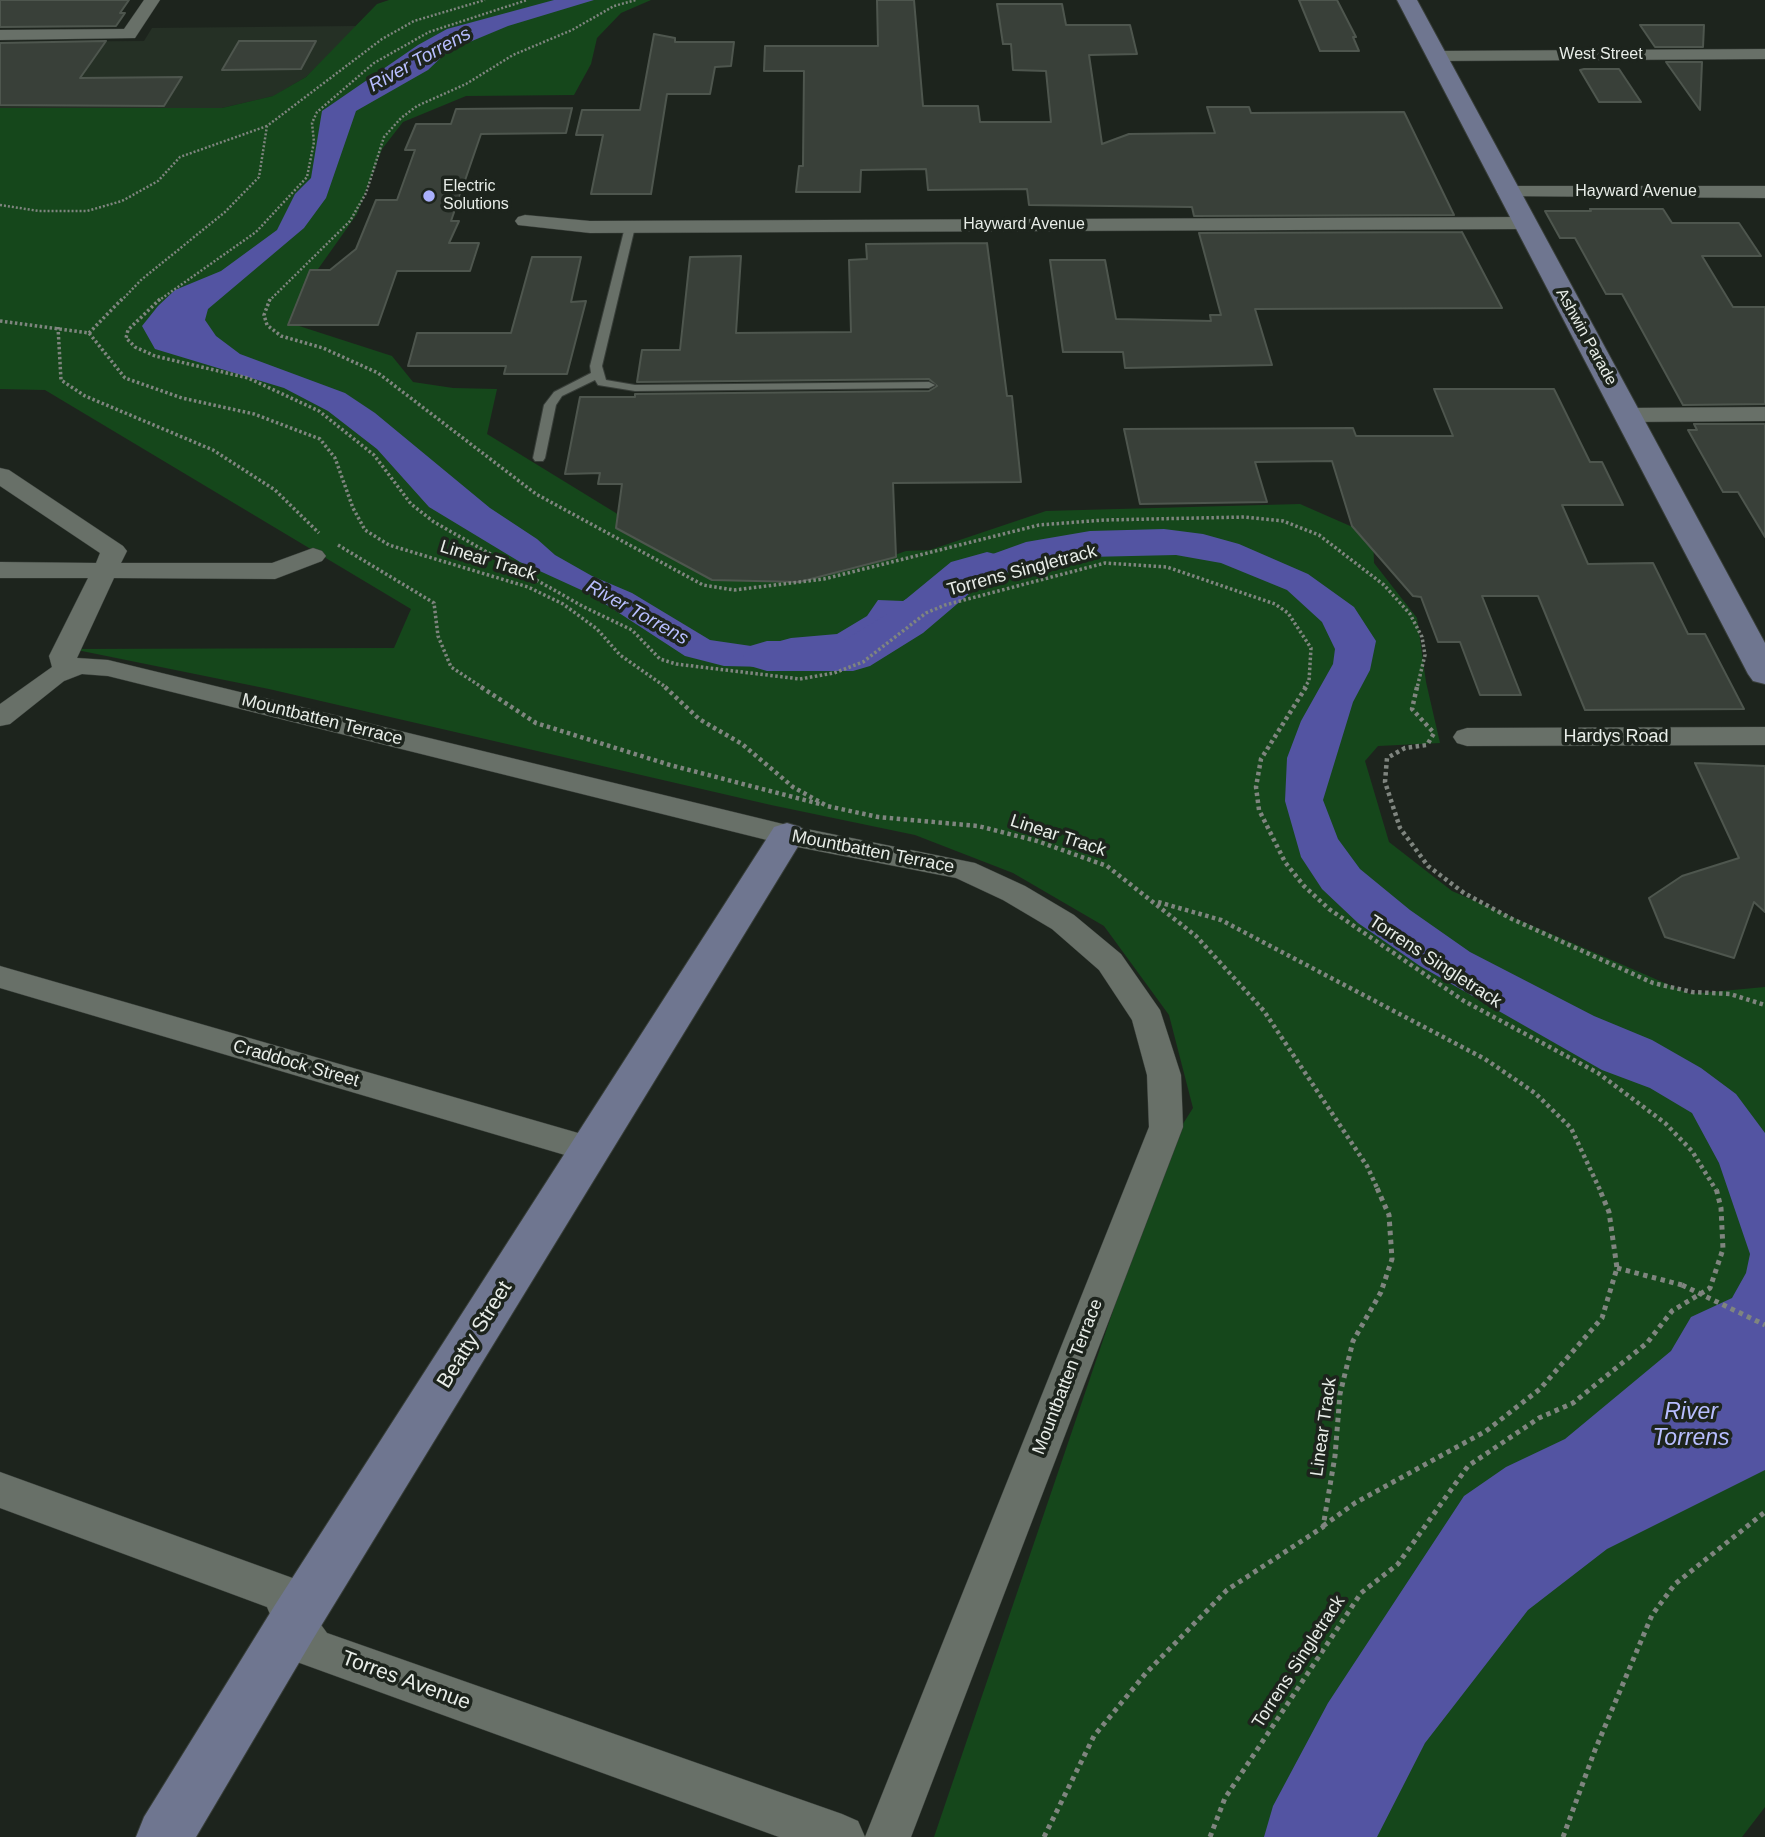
<!DOCTYPE html>
<html>
<head>
<meta charset="utf-8">
<style>
	body { margin:0 }
	canvas { display:block; background:#1d241d }
</style>
</head>
<body>
<canvas width="1765" height="1837"></canvas>
<script>
const context = document.querySelector('canvas').getContext('2d');
context.lineJoin = 'round';
function paint(path, color) { context.fillStyle = color; context.fill(path, 'evenodd'); }
const poly = rows => new Path2D(rows.map(r => 'M' + r).join(''));
function strokePath(path, color, width, dash) { context.strokeStyle = color; context.lineWidth = width; context.lineCap = dash ? 'butt' : 'round'; context.setLineDash(dash || []); context.stroke(path); }
function write(font, color, halo, rows, align = 'center') {
  context.font = font + ' Helvetica,sans-serif'; context.lineWidth = 7; context.setLineDash([]); context.textBaseline = 'middle'; context.strokeStyle = halo; context.fillStyle = color; for (const [text, x, y, turn = 0] of rows) {
    context.save(); context.translate(x, y); context.rotate((+turn || 0) * Math.PI / 180); context.textAlign = isNaN(turn) ? turn : align; if (halo) context.strokeText(text, 0, 0); context.fillText(text, 0, 0); context.restore();
  }
}
paint(poly([
	[358,26,306,77,274,96,222,108,0,108,0,42,144,41,152,28]
]), '#253025');
paint(poly([
	[389,0,651,0,621,13,597,38,591,64,574,95,466,96,403,122,382,149,357,214,311,279,296,325,392,356,413,382,453,388,497,389,487,434,712,572,854,569,906,551,930,550,1046,511,1300,504,1373,536,1374,563,1417,618,1426,682,1440,743,1378,746,1365,761,1389,842,1452,891,1690,994,1765,987,1765,1807,1742,1837,934,1837,1169,1146,1193,1108,1169,1015,1104,926,1013,873,915,835,771,805,269,689,72,649,394,648,411,609,45,390,0,389,0,108,222,108,273,96,306,77,377,4]
]), '#15471b');
paint(poly([
	[554,0,594,0,508,26,448,51,428,70,356,111,326,198,304,228,208,309,205,320,216,336,240,354,345,393,375,413,490,508,537,539,555,555,592,576,632,593,710,640,758,647,791,638,837,634,867,616,878,600,903,601,976,560,1026,542,1090,531,1164,529,1203,534,1239,544,1308,574,1354,607,1376,641,1370,670,1353,702,1323,800,1338,839,1360,869,1410,910,1470,952,1594,1016,1652,1040,1701,1068,1736,1094,1765,1133,1765,1470,1607,1549,1528,1610,1425,1743,1377,1837,1264,1837,1273,1806,1328,1703,1464,1496,1506,1467,1565,1439,1671,1351,1691,1317,1732,1298,1746,1273,1750,1254,1719,1163,1692,1113,1650,1088,1602,1070,1420,966,1358,923,1322,889,1301,857,1285,801,1287,758,1301,721,1333,664,1335,649,1322,622,1287,590,1221,563,1176,555,1088,557,1000,574,908,616,839,660,810,668,724,666,685,656,590,594,520,562,429,507,377,449,328,411,284,388,155,349,142,326,158,306,175,290,221,271,277,230,295,194,311,178,322,111,418,45,447,29]
]), '#5354a2');
paint(poly([
	[987,552,1003,556,1010,566,1003,576,983,582,923,633,870,666,853,671,767,671,750,666,743,656,750,646,767,641,843,641,889,613,951,562,987,552]
]), '#5354a2');
const building = poly([
	[0,0,129,0,120,13,125,13,116,26,0,27,0,0],
	[877,0,914,0,923,106,978,106,980,122,1051,122,1046,71,1013,70,1011,44,1003,44,997,4,1062,4,1066,25,1130,25,1137,54,1089,55,1102,144,1129,134,1215,133,1207,107,1249,107,1251,113,1404,112,1454,215,1194,216,1192,207,1029,205,1027,189,928,190,926,169,861,170,860,192,796,192,799,166,803,166,804,71,764,71,765,46,878,46,877,0],
	[1299,0,1337,0,1356,37,1353,37,1359,51,1320,51,1299,0],
	[1640,25,1704,25,1703,47,1655,47,1640,25],
	[654,34,675,38,675,42,734,42,731,66,715,67,710,94,667,94,651,194,591,194,603,135,576,135,582,110,640,110,654,34],
	[106,41,80,78,182,77,164,106,0,105,0,43,106,41],
	[239,41,316,41,301,69,222,70,239,41],
	[1666,62,1702,62,1700,110,1666,62],
	[1584,69,1619,69,1641,102,1599,102,1580,70,1584,69],
	[572,108,566,133,481,134,451,221,459,221,449,243,479,243,470,271,397,271,378,325,288,325,310,270,330,270,356,249,376,200,397,200,415,150,405,150,416,124,451,124,456,109,572,108],
	[1590,209,1663,209,1672,223,1739,223,1761,256,1702,256,1733,307,1765,307,1765,404,1683,405,1622,294,1606,294,1575,238,1560,238,1545,211,1591,211,1590,209],
	[1462,232,1502,308,1255,309,1272,365,1125,368,1123,352,1063,352,1050,260,1105,260,1116,319,1211,321,1210,315,1221,315,1199,233,1462,232],
	[987,243,1007,396,1012,396,1021,482,893,483,896,557,799,582,712,580,616,528,622,484,598,484,600,473,565,474,580,397,635,397,635,394,929,391,937,386,929,379,637,382,642,350,680,350,690,257,741,256,736,333,851,332,849,260,867,259,866,244,987,243],
	[532,257,581,257,571,302,586,301,567,374,504,374,506,366,408,366,417,333,511,333,532,257],
	[1434,389,1554,389,1590,462,1602,462,1623,505,1562,505,1588,564,1653,563,1688,634,1705,634,1744,709,1585,710,1538,596,1482,596,1521,695,1480,695,1460,642,1438,642,1421,597,1413,596,1352,526,1332,461,1255,462,1267,502,1140,504,1124,429,1353,428,1356,436,1453,436,1434,389],
	[1694,424,1765,424,1765,537,1738,492,1723,492,1688,430,1697,430,1694,424],
	[1695,763,1765,766,1765,912,1754,902,1734,958,1665,937,1649,898,1682,876,1739,858,1695,763]
]);
paint(building, '#394039');
strokePath(building, '#4e564e', 2);
const lane = poly([
	[630,224,635,227,602,366,606,380,635,385,929,382,935,385,929,388,635,391,598,385,595,380,562,396,556,405,545,458,543,461,535,461,533,458,544,405,554,392,591,373,590,366,625,227,630,224]
]);
const street = poly([
	[144,0,160,0,135,38,0,40,0,30,124,29,144,0],
	[1765,49,1765,59,1437,61,1428,56,1437,51,1765,49],
	[1507,186,1765,186,1765,198,1500,196,1497,192,1500,188,1507,186],
	[525,215,590,221,1524,217,1534,223,1524,229,590,233,518,225,515,221,518,217,525,215],
	[1765,407,1765,421,1628,422,1620,420,1616,415,1620,410,1628,408,1765,407],
	[0,468,9,470,123,546,127,551,121,563,272,563,313,548,322,551,326,556,322,561,275,579,114,578,77,658,108,660,787,825,975,863,1025,886,1074,915,1121,954,1160,1010,1181,1075,1183,1127,911,1837,779,1837,297,1662,279,1636,267,1607,0,1508,0,1472,298,1580,311,1611,327,1633,842,1814,858,1821,865,1837,1149,1127,1147,1075,1132,1020,1099,970,1052,929,1003,900,956,878,787,845,108,676,82,674,64,681,10,724,0,726,0,704,52,667,49,656,88,578,0,578,0,562,96,563,100,553,0,486,0,468],
	[1765,727,1765,745,1467,746,1457,743,1453,737,1457,731,1467,728,1765,727],
	[0,966,592,1137,604,1141,610,1150,604,1159,592,1163,0,988,0,966]
]);
const secondary = poly([
	[1397,0,1417,0,1765,643,1765,684,1753,681,1748,674,1397,0],
	[787,823,800,827,805,835,313,1639,196,1837,136,1837,144,1817,275,1605,769,835,774,827,787,823]
]);
strokePath(lane, '#383e39', 2);
strokePath(street, '#383e39', 1);
strokePath(secondary, '#383e39', 2);
strokePath(poly([
	[0,205,39,211,87,211,122,201,158,181,180,157,267,126],
	[121,301,141,280,225,212,259,177,267,126,382,39,414,21,485,0],
	[158,301,256,232,307,177,314,142,312,123,317,112,374,63,429,32,527,0],
	[269,301,350,221,366,193,384,137,401,118,417,106,466,84,513,55,572,30,614,6,636,0]
]), '#7f857f', 2.5, [2, 2]);
strokePath(poly([
	[160,299,128,330,126,338,135,347,155,356,248,378,319,411,374,455,411,504,434,522,584,607,632,630,660,659,676,664,800,679,834,673,863,662,926,613,945,605,1105,563,1167,567,1275,604,1288,613,1311,648,1309,681,1304,688],
	[270,299,264,315,267,325,281,336,323,348,378,373,536,494,703,585,734,590,824,579,1039,525,1104,520,1245,517,1283,521,1319,535,1384,585,1410,614,1422,637,1425,655,1417,688],
	[0,321,89,333,125,378,182,398,254,414,320,439,335,458,353,508,365,530,389,545,528,587,563,604,597,629,620,655,667,688],
	[58,327,61,380,85,396,213,450,275,490,319,533],
	[89,333,122,299],
	[338,545,434,603,438,636,451,667,483,688]
]), '#7f857f', 3.5, [2.5, 2.5]);
strokePath(poly([
	[481,687,536,723,670,765,820,804],
	[665,687,699,719,742,744,793,787,827,806,878,817,978,826,1037,841,1107,866,1196,936,1264,1011,1367,1166,1378,1190],
	[1306,687,1261,759,1256,787,1259,810,1285,862,1304,886,1329,909,1464,1001,1598,1073,1665,1123,1692,1151,1716,1190],
	[1417,687,1412,709,1434,733,1427,745,1405,748,1387,758,1385,782,1400,828,1428,866,1464,893,1512,919,1653,983,1692,992,1730,994,1765,1005],
	[1158,902,1221,920,1485,1059,1535,1093,1571,1128,1600,1190]
]), '#7f857f', 4.5, [3.5, 3.5]);
strokePath(poly([
	[1617,1268,1682,1285],
	[1323,1526,1355,1503,1486,1431,1540,1389,1602,1318,1617,1268,1609,1212,1599,1188],
	[1044,1837,1094,1736,1146,1673,1227,1590,1323,1527,1335,1456,1340,1394,1353,1341,1381,1292,1392,1259,1389,1215,1377,1188],
	[1210,1837,1225,1798,1361,1593,1398,1564,1468,1466,1539,1418,1573,1403,1647,1343,1672,1311,1710,1288,1723,1249,1721,1208,1716,1188],
	[1563,1837,1595,1750,1652,1615,1675,1584,1765,1512]
]), '#7f857f', 5, [4.5, 4.5]);
paint(lane, '#687068');
paint(street, '#687068');
paint(secondary, '#6f7690');
strokePath(poly([
	[1682,1285,1765,1325]
]), '#7f857f', 5, [4.5, 4.5]);
for (const [x, y, r, color] of [
	[429,196,7,"#aab0fc"]
]) { const dot = new Path2D(); dot.arc(x, y, r, 0, 2 * Math.PI); context.fillStyle = color; context.fill(dot); strokePath(dot, '#1d241d', 2.5); }
write('16px', '#e8ede8', '#1d241d', [
	["West Street",1601,55],
	["Hayward Avenue",1636,192],
	["Hayward Avenue",1024,225],
	["Ashwin Parade",1586,337,61]
]);
write('16px', '#e8ede8', '#1d241d', [
	["Electric",443,187],
	["Solutions",443,205]
], 'left');
write('18px', '#e8ede8', '#1d241d', [
	["Linear Track",488,561,17],
	["Torrens Singletrack",1022,571,-15],
	["Mountbatten Terrace",322,720,14],
	["Hardys Road",1616,737],
	["Linear Track",1058,836,18],
	["Mountbatten Terrace",873,852,11],
	["Torrens Singletrack",1435,962,33],
	["Craddock Street",296,1064,16],
	["Mountbatten Terrace",1068,1377,-69],
	["Linear Track",1324,1427,-82],
	["Torrens Singletrack",1299,1662,-57]
]);
write('italic 19px', '#b8beff', '#1d241d', [
	["River Torrens",420,60,-29],
	["River Torrens",637,613,29]
]);
write('21px', '#e8ede8', '#1d241d', [
	["Beatty Street",475,1335,-58],
	["Torres Avenue",406,1681,20]
]);
write('italic 23px', '#b8beff', '#1d241d', [
	["River",1691,1413],
	["Torrens",1691,1439]
]);
</script>
</body>
</html>
